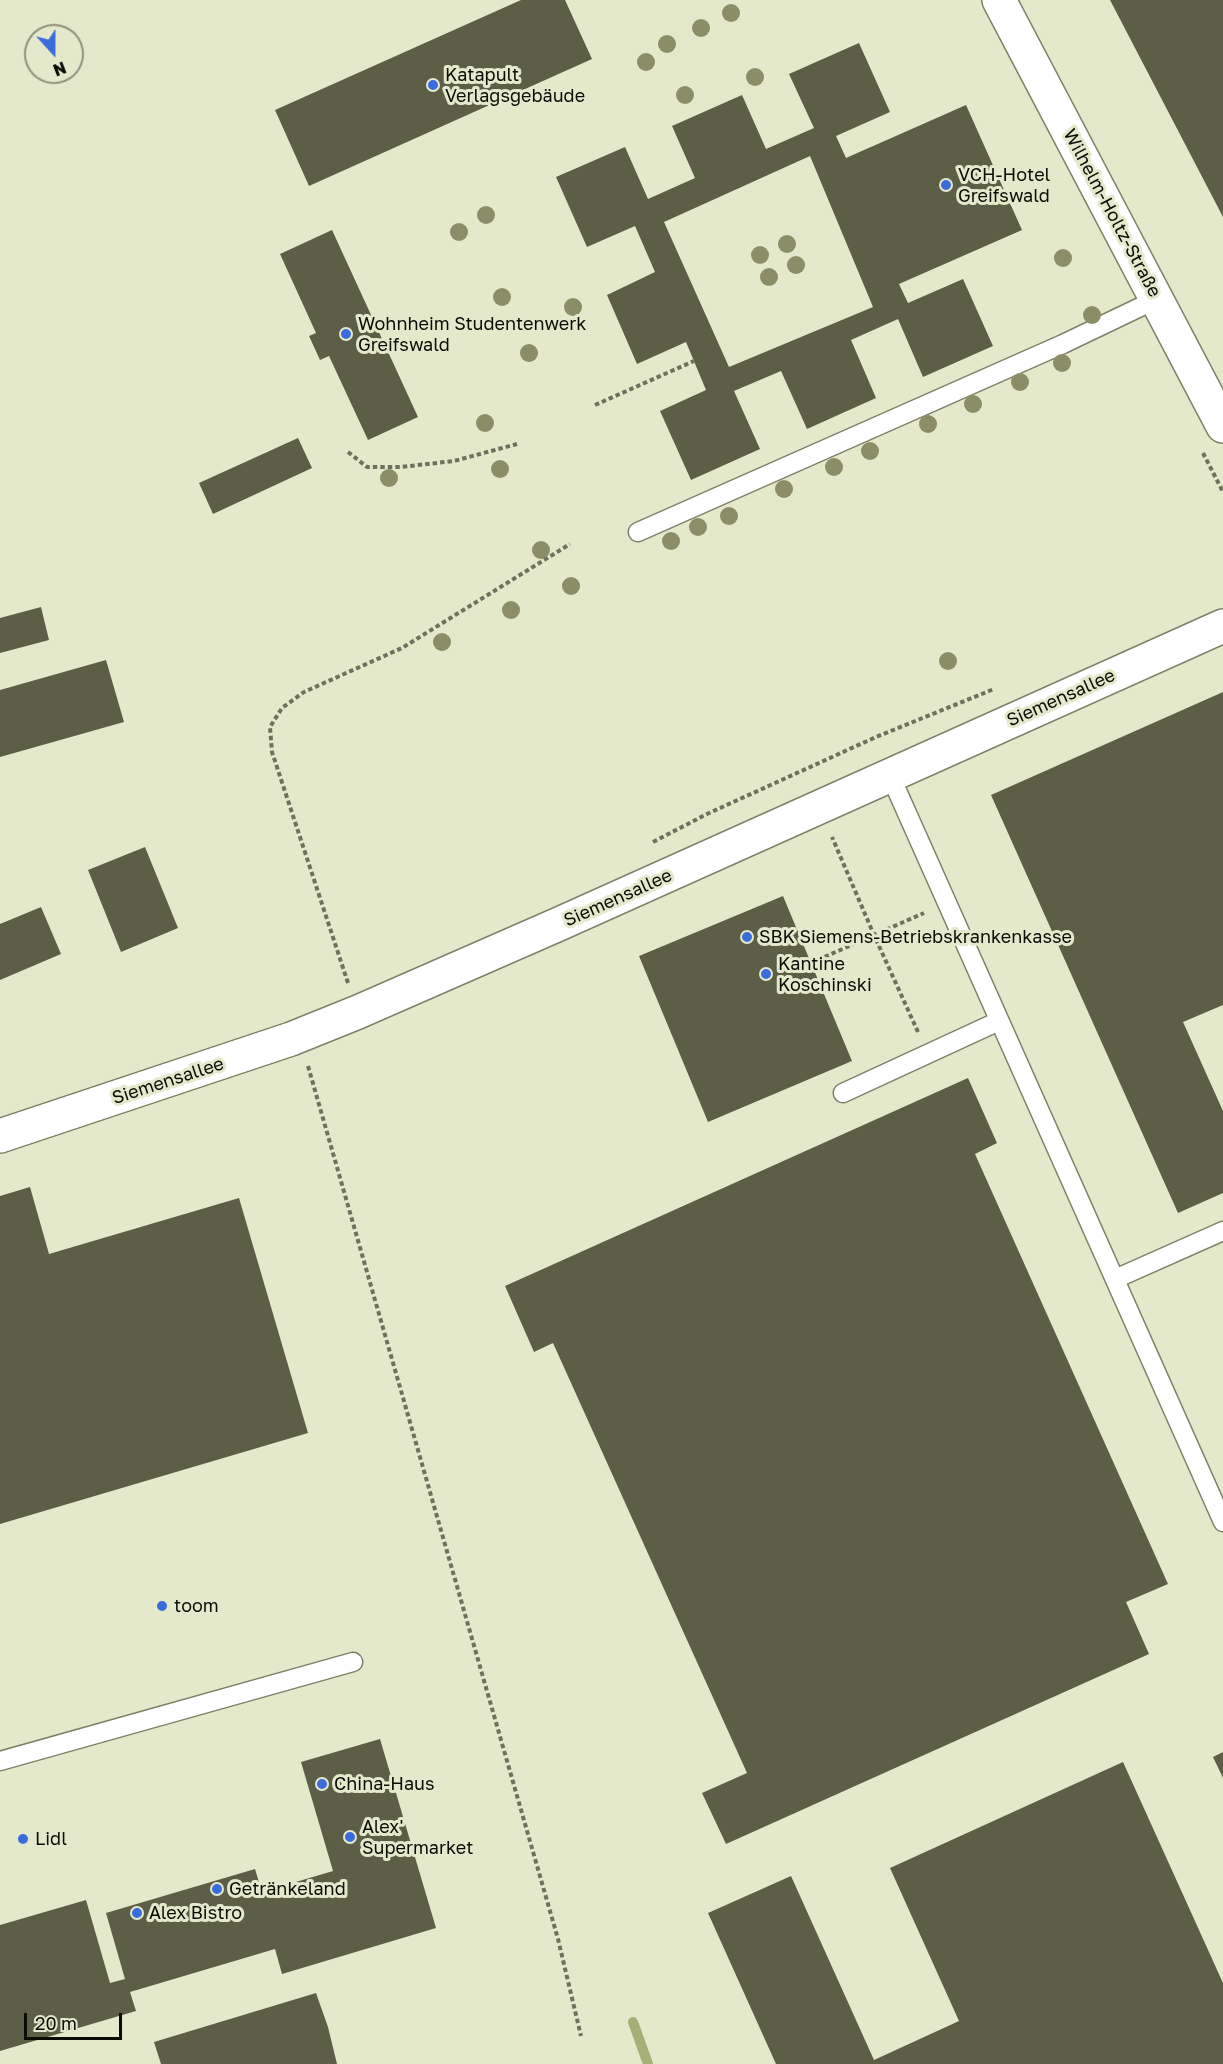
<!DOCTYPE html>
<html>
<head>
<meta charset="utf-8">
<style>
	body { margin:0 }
	#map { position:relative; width:1223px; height:2064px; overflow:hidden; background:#e5e9cc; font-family:"Golos Text",sans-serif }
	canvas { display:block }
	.north { position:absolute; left:24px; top:24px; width:60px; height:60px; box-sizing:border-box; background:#e5e9cc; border:2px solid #8e917c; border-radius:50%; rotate:159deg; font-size:16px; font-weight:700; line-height:24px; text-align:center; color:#0b0c04 }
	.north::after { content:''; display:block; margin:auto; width:21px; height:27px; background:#3b6cdc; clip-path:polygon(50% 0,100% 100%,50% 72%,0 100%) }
	.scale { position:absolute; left:24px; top:2013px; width:98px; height:27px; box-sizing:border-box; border:3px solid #0b0c04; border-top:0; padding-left:8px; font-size:18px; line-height:21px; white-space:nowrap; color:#0b0c04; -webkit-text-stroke:4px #e5e9cc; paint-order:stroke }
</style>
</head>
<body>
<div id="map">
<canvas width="1223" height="2064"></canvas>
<div class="north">N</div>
<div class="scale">20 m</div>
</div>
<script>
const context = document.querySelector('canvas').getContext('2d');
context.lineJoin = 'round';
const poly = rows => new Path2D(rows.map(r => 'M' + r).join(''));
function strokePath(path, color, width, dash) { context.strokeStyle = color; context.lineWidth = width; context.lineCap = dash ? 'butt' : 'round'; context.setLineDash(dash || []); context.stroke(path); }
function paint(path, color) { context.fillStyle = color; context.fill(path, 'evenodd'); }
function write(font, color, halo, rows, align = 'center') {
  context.font = font + ' "Golos Text",sans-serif'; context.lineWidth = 6; context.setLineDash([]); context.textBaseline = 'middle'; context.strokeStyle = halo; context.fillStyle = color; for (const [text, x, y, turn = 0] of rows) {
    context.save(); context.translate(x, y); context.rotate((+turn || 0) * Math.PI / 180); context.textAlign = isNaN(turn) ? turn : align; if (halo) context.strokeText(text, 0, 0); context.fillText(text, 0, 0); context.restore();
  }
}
strokePath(poly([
	[633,2022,648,2064]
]), '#a8af76', 10);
paint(poly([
	[521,0,565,0,592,59,309,186,275,110],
	[1110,0,1223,0,1223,217],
	[859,43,890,112,836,136,846,158,966,105,1022,230,899,284,908,303,963,279,993,346,923,377,898,319,851,340,876,398,807,429,781,371,734,391,760,449,691,480,660,411,706,390,686,342,637,364,607,295,655,272,635,226,587,247,556,177,625,147,648,199,695,178,672,126,742,95,766,149,814,128,789,74],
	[810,156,873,307,729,367,664,222],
	[332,230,418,417,368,440,329,356,320,360,309,336,316,333,280,254],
	[298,438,312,468,213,514,199,483],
	[41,607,49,640,0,653,0,618],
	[106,660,124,722,0,757,0,690],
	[1223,692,1223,1005,1183,1022,1223,1111,1223,1193,1178,1213,991,795],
	[145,847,178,928,121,952,88,870],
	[783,896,852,1061,708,1122,639,956],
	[41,907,61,954,0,980,0,924],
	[968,1078,997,1143,975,1154,1168,1584,1126,1602,1149,1654,726,1844,702,1793,747,1773,553,1343,534,1352,505,1286],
	[30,1187,49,1254,239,1198,308,1433,0,1524,0,1196],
	[380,1739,436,1928,282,1974,275,1949,130,1992,136,2011,0,2051,0,1925,86,1900,110,1983,125,1979,106,1913,255,1869,262,1892,333,1871,301,1762],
	[1223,1752,1223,1778,1213,1757],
	[1123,1762,1223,1983,1223,2064,776,2064,708,1913,791,1876,874,2060,959,2021,890,1868],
	[316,1993,328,2027,337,2064,161,2064,154,2042]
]), '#5c5f46');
const service = poly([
	[638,532,1063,344,1157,299],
	[890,775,1223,1522],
	[843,1093,999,1021],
	[1115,1279,1223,1231],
	[0,1761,353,1662]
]);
const minor = poly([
	[999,0,1223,426],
	[0,1136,291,1039,358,1012,559,924,1223,626]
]);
strokePath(service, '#7e8167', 21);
strokePath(minor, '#7e8167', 36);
strokePath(poly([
	[595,405,694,361],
	[348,452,367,467,401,467,454,461,517,444],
	[1203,453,1223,492],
	[653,842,707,814,876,737,994,689],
	[811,963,874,935,832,837],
	[348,983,272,752,270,727,282,708,304,692,402,648,570,544],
	[918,1032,874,935,924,913],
	[308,1066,558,1939,581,2036]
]), '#6f715f', 4, [4.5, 3]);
strokePath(service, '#fff', 18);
strokePath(minor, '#fff', 33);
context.fillStyle = '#8a8d68';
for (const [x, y] of [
	[731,13],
	[701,28],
	[667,44],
	[646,62],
	[755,77],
	[685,95],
	[486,215],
	[459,232],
	[787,244],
	[760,255],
	[1063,258],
	[796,265],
	[769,277],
	[502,297],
	[573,307],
	[1092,315],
	[529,353],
	[1062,363],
	[1020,382],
	[973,404],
	[485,423],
	[928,424],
	[870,451],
	[834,467],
	[500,469],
	[389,478],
	[784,489],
	[729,516],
	[698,527],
	[671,541],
	[541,550],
	[571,586],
	[511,610],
	[442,642],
	[948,661]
]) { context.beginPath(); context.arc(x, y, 9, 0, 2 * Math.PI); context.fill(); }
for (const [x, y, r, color] of [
	[433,85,6,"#3b6cdc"],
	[946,185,6,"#3b6cdc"],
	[346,334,6,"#3b6cdc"],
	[747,937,6,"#3b6cdc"],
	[766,974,6,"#3b6cdc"],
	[162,1606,6,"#3b6cdc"],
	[322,1784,6,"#3b6cdc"],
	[350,1837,6,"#3b6cdc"],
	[23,1839,6,"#3b6cdc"],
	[217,1889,6,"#3b6cdc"],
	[137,1913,6,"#3b6cdc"]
]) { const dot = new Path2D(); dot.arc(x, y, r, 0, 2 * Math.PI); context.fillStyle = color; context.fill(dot); strokePath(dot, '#e5e9cc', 2); }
write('18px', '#0b0c04', '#e5e9cc', [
	["Katapult",445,75],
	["Verlagsgebäude",445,96],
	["VCH-Hotel",958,175],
	["Greifswald",958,196],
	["Wohnheim Studentenwerk",358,324],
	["Greifswald",358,345],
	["SBK Siemens-Betriebskrankenkasse",759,937],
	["Kantine",778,964],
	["Koschinski",778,985],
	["toom",174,1606],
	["China-Haus",334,1784],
	["Alex'",362,1827],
	["Supermarket",362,1848],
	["Lidl",35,1839],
	["Getränkeland",229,1889],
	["Alex Bistro",149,1913]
], 'left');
write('18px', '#0b0c04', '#e5e9cc', [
	["Wilhelm-Holtz-Straße",1112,213,62],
	["Siemensallee",1061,698,-24],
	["Siemensallee",618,898,-24],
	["Siemensallee",168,1081,-18]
]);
</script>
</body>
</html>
